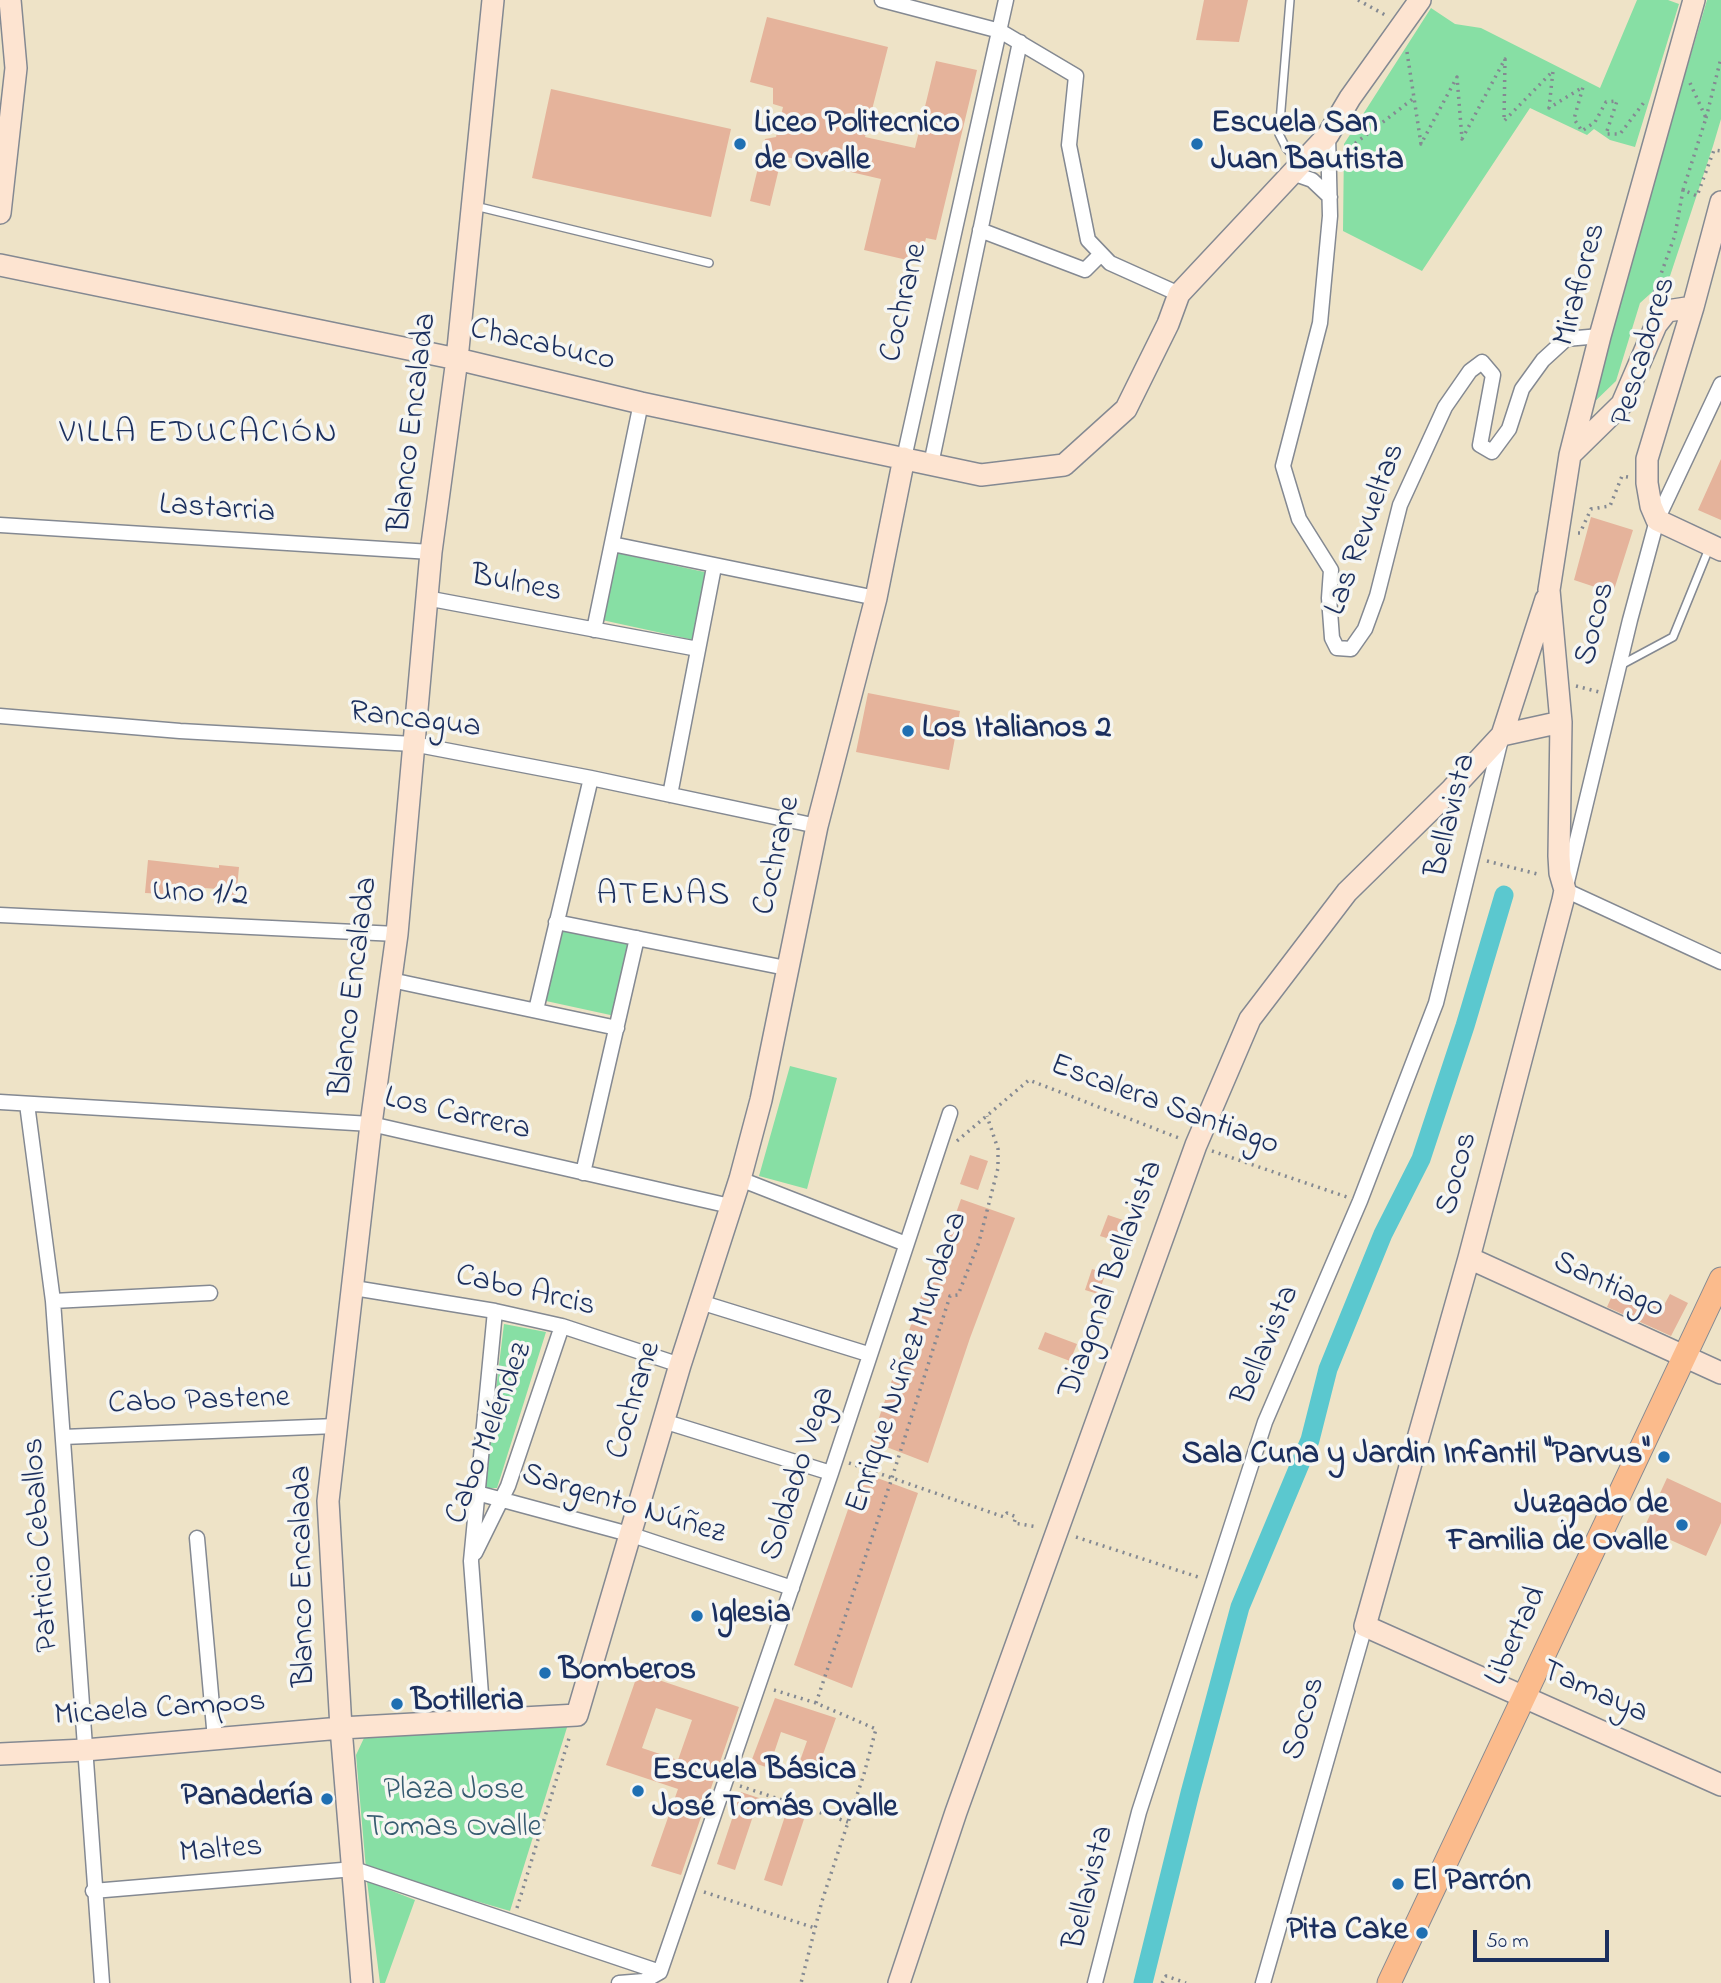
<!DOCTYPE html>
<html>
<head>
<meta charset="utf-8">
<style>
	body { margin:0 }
	#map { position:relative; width:1721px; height:1983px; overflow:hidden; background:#eee3c7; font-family:"Indie Flower",sans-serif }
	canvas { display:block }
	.scale { position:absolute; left:1473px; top:1930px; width:136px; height:32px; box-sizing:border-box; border:4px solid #1b2f5e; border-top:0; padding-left:9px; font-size:21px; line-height:24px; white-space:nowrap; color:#1b2f5e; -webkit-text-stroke:5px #f6f6f2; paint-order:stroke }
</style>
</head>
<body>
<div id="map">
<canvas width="1721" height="1983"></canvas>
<div class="scale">50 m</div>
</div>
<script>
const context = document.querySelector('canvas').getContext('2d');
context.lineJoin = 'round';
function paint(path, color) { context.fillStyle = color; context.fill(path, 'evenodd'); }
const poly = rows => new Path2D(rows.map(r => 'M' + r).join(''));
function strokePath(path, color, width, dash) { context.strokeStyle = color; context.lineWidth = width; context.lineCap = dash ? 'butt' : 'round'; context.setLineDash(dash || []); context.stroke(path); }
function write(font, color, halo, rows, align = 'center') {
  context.font = font + ' "Indie Flower",sans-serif'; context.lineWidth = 7; context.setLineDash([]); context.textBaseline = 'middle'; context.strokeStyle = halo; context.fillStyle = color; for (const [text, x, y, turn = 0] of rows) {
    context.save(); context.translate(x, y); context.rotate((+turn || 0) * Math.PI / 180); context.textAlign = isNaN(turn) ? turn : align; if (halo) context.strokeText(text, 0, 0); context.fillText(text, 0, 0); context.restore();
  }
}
paint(poly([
	[1637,0,1668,0,1679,4,1635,147,1610,140,1594,129,1587,135,1530,108,1422,271,1343,231,1344,144,1431,8,1455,24,1481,28,1600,88],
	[1707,0,1721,0,1721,119,1713,146,1670,276,1640,303,1616,381,1586,410],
	[617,553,709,573,694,640,602,620],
	[561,929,631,944,615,1016,546,1001],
	[790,1066,837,1078,807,1189,759,1176],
	[504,1324,546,1332,497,1488,484,1488],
	[569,1721,510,1911,366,1869,356,1755,364,1738],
	[367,1881,415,1900,385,1983,380,1983]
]), '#87dfa4');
strokePath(poly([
	[1143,1983,1190,1793,1240,1607,1310,1440,1328,1369,1383,1234,1421,1159,1465,1026,1504,895]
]), '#5bc8cf', 19);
paint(poly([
	[1204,0,1248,0,1239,42,1196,40],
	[767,17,888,47,865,137,915,148,936,61,977,70,936,240,926,238,920,263,864,250,881,179,782,156,770,206,750,201,765,139,776,137,783,107,773,104,773,88,750,82],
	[551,89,731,129,711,217,532,178],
	[1721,459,1721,520,1698,510],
	[1591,517,1633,530,1613,593,1574,580],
	[868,693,960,711,949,770,856,752],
	[148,860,219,868,219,865,239,867,236,899,216,898,217,889,166,885,165,894,145,893],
	[970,1155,988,1161,978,1190,960,1184],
	[961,1199,1015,1218,970,1338,928,1463,871,1441,923,1290,928,1292],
	[1108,1215,1123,1220,1116,1241,1100,1236],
	[1092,1269,1106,1273,1098,1294,1085,1290],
	[1617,1285,1663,1307,1670,1294,1688,1303,1671,1336,1607,1307],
	[1045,1332,1077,1344,1070,1361,1038,1349],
	[861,1472,918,1493,852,1688,794,1665],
	[1667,1478,1721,1503,1721,1523,1706,1556,1644,1528],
	[638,1673,739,1707,681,1875,651,1866,678,1789,606,1765],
	[656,1708,692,1720,678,1760,642,1748],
	[775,1698,836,1718,813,1782,795,1775,807,1741,781,1732,769,1768,751,1762],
	[741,1792,759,1798,735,1870,717,1864],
	[788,1807,806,1813,782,1886,764,1880]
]), '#e5b39b');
const lane = poly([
	[1290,0,1279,134,1286,148,1300,163],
	[475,206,709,263],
	[1619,666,1673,637,1710,546]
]);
const street = poly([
	[882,0,1000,31,1076,76,1069,145,1088,240,1110,263,1179,294],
	[1328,135,1330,216,1320,323,1283,466,1299,519,1331,570,1329,598,1332,638,1337,648,1351,649,1365,629,1377,596,1400,505,1445,407,1470,371,1482,362,1493,375,1480,445,1492,452,1509,429,1522,389,1543,360,1566,339,1600,336],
	[1292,173,1312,180,1330,197],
	[980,230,1085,270,1101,254],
	[1721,384,1657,520,1630,620,1565,890,1721,962],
	[904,458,1006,0],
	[931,464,1020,42],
	[0,525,431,552],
	[612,544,876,598],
	[426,598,698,649],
	[594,630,641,403],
	[0,716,180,731,413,744,591,778,817,826],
	[670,795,714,567],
	[0,915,397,934],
	[556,922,786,968],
	[391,980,617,1028],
	[536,1010,591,778],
	[0,1102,371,1124,730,1206],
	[27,1104,53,1301,102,1983],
	[583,1173,637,938],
	[740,1179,906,1244],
	[354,1288,495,1311,562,1326,680,1365],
	[53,1301,210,1293],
	[700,1302,868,1354],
	[663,1421,831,1473],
	[63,1437,336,1426],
	[477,1493,629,1534,792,1588],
	[197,1538,215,1739],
	[475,1553,508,1486,562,1326],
	[483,1721,471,1561,495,1311],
	[93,1891,354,1869,660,1972],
	[660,1972,831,1473,950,1113],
	[619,1983,644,1981,660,1972],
	[1095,1983,1139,1812,1265,1422,1360,1201,1436,1003,1501,739],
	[1263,1983,1365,1626]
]);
const secondary = poly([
	[1694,0,1600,336,1570,455,1549,590,1561,722,1559,856,1560,873,1565,890,1563,900,1469,1258,1365,1626,1721,1785],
	[1721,202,1693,307,1647,459,1647,483,1651,506,1657,520,1721,550],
	[0,213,16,68,10,0],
	[0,265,457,359,641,403,981,475,1064,465,1126,409,1168,324,1179,294,1328,135,1350,98,1420,0],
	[1570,455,1622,404,1656,325,1667,311,1693,307],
	[1502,735,1546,599],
	[1469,1258,1721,1373],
	[0,1754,85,1750,341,1728,577,1715,680,1365,740,1179,761,1100,817,826,876,598,904,458],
	[362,1983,341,1728,328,1501,371,1124,397,934,431,552,457,359,493,0],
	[899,1983,956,1812,1196,1145,1250,1019,1347,892,1452,789,1502,735,1561,722]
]);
const primary = poly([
	[1389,1983,1721,1279]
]);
strokePath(lane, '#848992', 10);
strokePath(street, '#848992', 17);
strokePath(secondary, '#848992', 24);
strokePath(primary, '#848992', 25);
strokePath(poly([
	[1358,0,1387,16],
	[1407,52,1414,98],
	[1690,83,1706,118,1683,190,1697,196,1714,150,1721,151],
	[1706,118,1721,58],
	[1344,152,1414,98,1421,144,1457,77,1462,139,1505,59,1504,121,1553,71,1549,108,1583,87,1574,119,1582,131,1595,122,1606,102,1617,101,1606,134,1620,134,1645,101],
	[1652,299,1675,235,1683,190],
	[1578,533,1580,533,1591,509,1610,506,1622,476,1628,477],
	[1576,686,1599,692],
	[1487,861,1541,875],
	[957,1141,1029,1080,1179,1138],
	[1212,1151,1347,1197],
	[849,1463,1004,1517,1007,1513,1016,1517,1014,1523,1038,1527],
	[1076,1537,1198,1577],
	[774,1690,816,1703,876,1729,864,1774,822,1901,801,1983],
	[816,1703,890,1484,950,1296,958,1295,979,1242,998,1168,998,1149,987,1116],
	[740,1786,848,1822],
	[704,1892,815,1928],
	[517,1908,570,1735],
	[1162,1983,1166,1976,1186,1983]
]), '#848992', 3.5, [2, 5]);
strokePath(lane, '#fff', 7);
strokePath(street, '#fff', 14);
strokePath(secondary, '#fde4d1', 21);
strokePath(primary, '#fbbb8c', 23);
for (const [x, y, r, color] of [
	[740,144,7,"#1f6fb2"],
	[1197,144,7,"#1f6fb2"],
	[908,731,7,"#1f6fb2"],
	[1664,1457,7,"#1f6fb2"],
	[1682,1525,7,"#1f6fb2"],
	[697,1616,7,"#1f6fb2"],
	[545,1673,7,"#1f6fb2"],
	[397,1704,7,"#1f6fb2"],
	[638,1791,7,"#1f6fb2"],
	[327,1799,7,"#1f6fb2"],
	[1398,1884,7,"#1f6fb2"],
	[1422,1933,7,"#1f6fb2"]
]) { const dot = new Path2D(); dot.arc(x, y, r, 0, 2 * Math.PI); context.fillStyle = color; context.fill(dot); strokePath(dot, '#f6f6f2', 2.5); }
write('bold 32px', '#1b2f5e', '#f6f6f2', [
	["Liceo Politecnico",754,126],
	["de Ovalle",754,163],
	["Escuela San",1211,126],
	["Juan Bautista",1211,163],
	["Los Italianos 2",922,731],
	["Sala Cuna y Jardin Infantil \"Parvus\"",1650,1457,"right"],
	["Juzgado de",1668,1507,"right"],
	["Familia de Ovalle",1668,1544,"right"],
	["Iglesia",711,1616],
	["Bomberos",559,1673],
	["Botilleria",411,1704],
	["Escuela Básica",652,1773],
	["José Tomás Ovalle",652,1810],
	["Panadería",313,1799,"right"],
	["El Parrón",1412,1884],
	["Pita Cake",1408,1933,"right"]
], 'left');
write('32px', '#1b2f5e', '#f6f6f2', [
	["Miraflores",1582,285,-75],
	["Cochrane",906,303,-77],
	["Chacabuco",542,347,13],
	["Pescadores",1646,352,-73],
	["Blanco Encalada",415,423,-83],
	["Lastarria",217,511,4],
	["Las Revueltas",1367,530,-70],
	["Bulnes",516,586,11],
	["Socos",1597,624,-76],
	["Rancagua",415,722,7],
	["Bellavista",1453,816,-76],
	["Cochrane",779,856,-77],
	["Uno 1/2",200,896,3],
	["Blanco Encalada",356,987,-83],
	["Escalera Santiago",1164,1107,20],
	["Los Carrera",457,1116,13],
	["Socos",1459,1174,-75],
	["Diagonal Bellavista",1113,1280,-70],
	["Santiago",1608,1287,25],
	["Cabo Arcis",525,1293,13],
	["Bellavista",1268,1346,-67],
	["Enrique Nuñez Mundaca",909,1363,-71],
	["Cochrane",636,1401,-73],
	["Cabo Pastene",199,1403,-2],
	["Cabo Meléndez",491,1434,-69],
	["Soldado Vega",800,1474,-72],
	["Sargento Núñez",623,1506,17],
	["Patricio Ceballos",43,1545,-94],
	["Blanco Encalada",305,1576,-91],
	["Libertad",1518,1637,-65],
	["Tamaya",1594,1694,24],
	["Micaela Campos",160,1711,-4],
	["Socos",1306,1719,-74],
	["Maltes",221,1852,-5],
	["Bellavista",1091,1888,-76]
]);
write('32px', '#365b70', '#f6f6f2', [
	["Plaza Jose",454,1793],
	["Tomas Ovalle",454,1830]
]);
context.letterSpacing = '2px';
write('33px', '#1b2f5e', '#f6f6f2', [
	["VILLA EDUCACIÓN",199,436],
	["ATENAS",664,898]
]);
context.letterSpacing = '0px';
</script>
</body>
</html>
